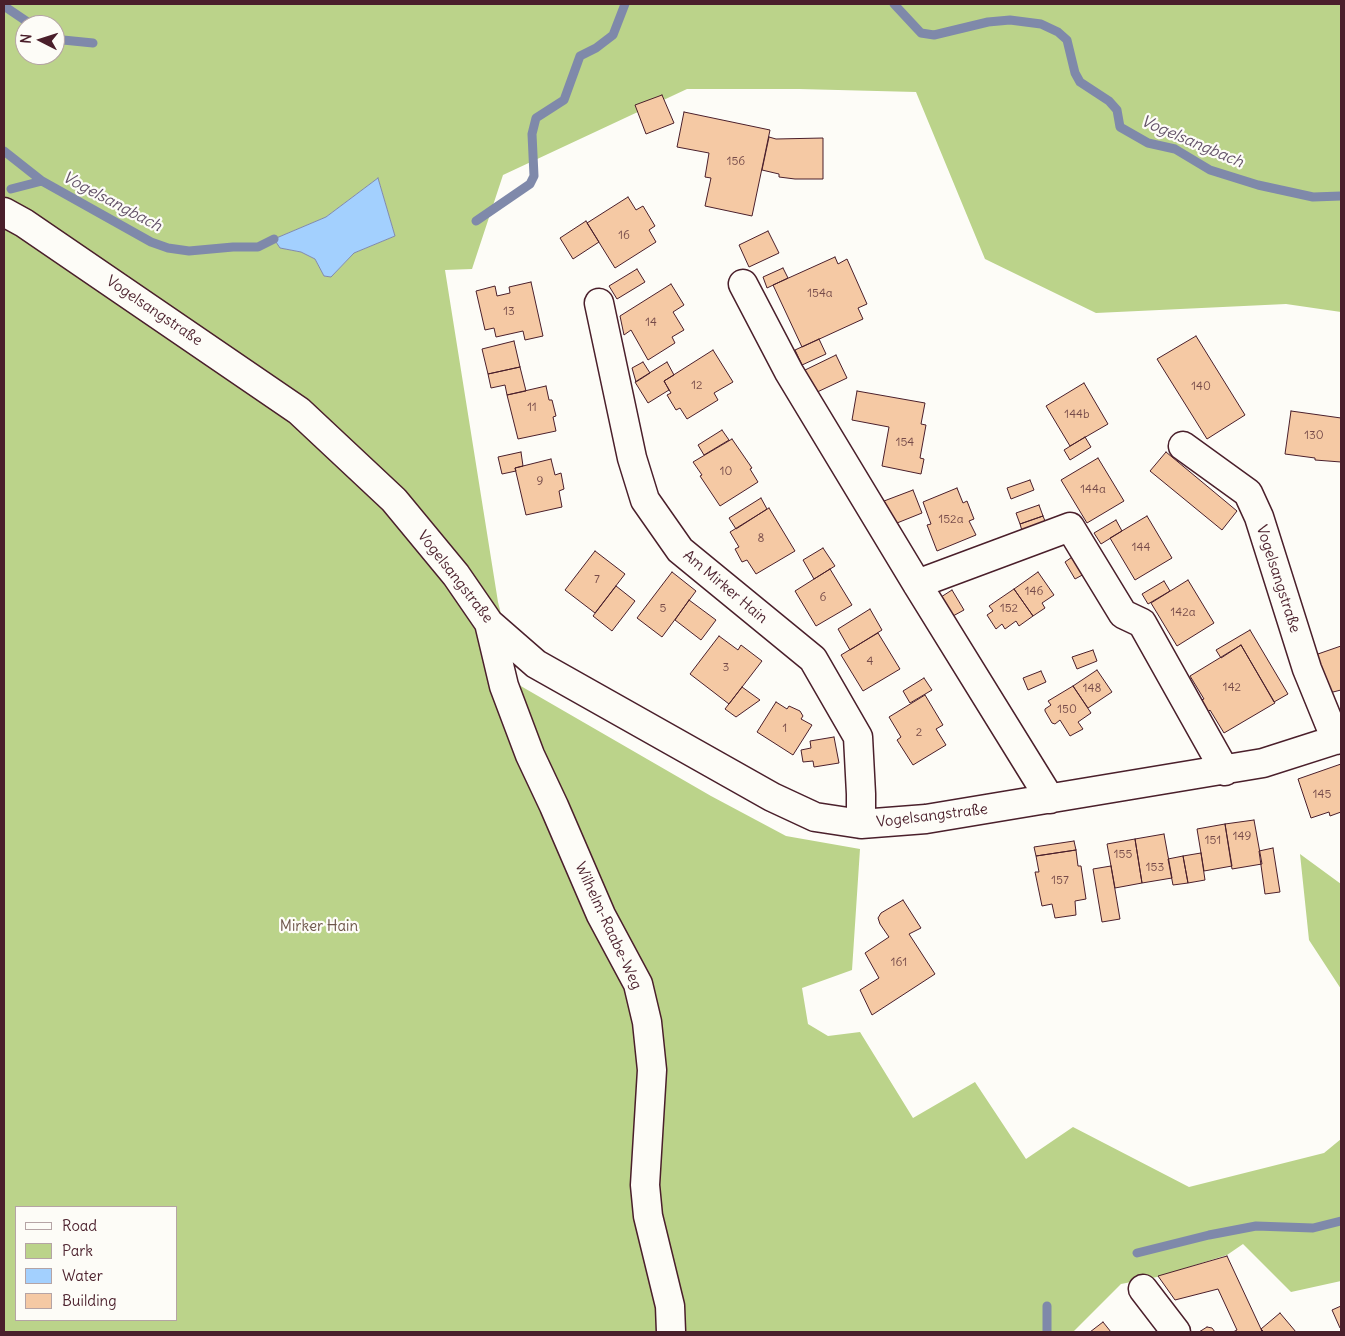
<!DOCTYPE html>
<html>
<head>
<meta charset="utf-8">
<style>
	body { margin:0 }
	#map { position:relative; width:1345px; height:1336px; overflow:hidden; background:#fdfcf7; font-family:Delius,sans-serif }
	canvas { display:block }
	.frame { position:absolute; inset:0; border:5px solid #4a1f2b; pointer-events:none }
	.legend { position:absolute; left:15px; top:1206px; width:162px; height:115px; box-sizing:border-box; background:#fdfcf7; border:1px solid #b5a4a5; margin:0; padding:6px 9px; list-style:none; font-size:15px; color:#4a1f2b }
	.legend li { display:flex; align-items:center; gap:10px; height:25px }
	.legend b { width:25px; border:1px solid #b5a4a5 }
	.north { position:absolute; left:15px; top:15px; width:50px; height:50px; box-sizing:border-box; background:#fdfcf7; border:1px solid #b5a4a5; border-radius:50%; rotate:275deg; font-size:14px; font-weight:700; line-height:20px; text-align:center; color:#4a1f2b }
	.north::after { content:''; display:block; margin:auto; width:18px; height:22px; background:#4a1f2b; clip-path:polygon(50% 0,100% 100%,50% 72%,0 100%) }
</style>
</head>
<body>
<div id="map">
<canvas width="1345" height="1336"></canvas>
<div class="frame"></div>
<ul class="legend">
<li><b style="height:6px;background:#fdfcf7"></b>Road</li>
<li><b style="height:14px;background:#bbd38a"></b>Park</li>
<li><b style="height:14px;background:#a3d0fe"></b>Water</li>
<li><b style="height:14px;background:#f5c9a4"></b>Building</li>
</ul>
<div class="north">N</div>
</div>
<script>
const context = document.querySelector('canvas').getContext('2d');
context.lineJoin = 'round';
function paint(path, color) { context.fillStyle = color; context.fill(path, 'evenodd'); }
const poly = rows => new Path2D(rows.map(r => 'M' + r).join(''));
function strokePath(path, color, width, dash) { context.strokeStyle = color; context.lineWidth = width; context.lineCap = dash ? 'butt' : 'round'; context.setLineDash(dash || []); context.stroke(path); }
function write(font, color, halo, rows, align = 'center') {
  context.font = font + ' Delius,sans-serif'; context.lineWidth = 4.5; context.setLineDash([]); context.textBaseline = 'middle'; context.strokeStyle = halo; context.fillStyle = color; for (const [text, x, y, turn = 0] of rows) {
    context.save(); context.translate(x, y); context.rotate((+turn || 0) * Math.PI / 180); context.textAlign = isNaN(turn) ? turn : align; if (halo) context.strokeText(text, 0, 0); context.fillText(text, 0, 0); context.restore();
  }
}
paint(poly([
	[4,4,1341,4,1341,312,1286,304,1096,313,985,259,916,92,799,89,687,89,503,175,472,269,445,270,498,602,519,685,711,796,786,836,860,849,852,970,802,988,808,1024,828,1036,860,1032,913,1118,975,1082,1026,1159,1073,1127,1189,1187,1324,1153,1341,1139,1341,1281,1291,1292,1243,1244,1227,1255,1157,1277,1121,1284,1073,1332,4,1332],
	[25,25,55,25,55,55,25,55],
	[378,178,395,236,354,253,331,277,324,276,315,259,301,252,280,248,274,239,326,217],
	[16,1207,176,1207,176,1320,16,1320],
	[1300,854,1341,884,1341,989,1309,940]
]), '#bbd38a');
const water = poly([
	[378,178,395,236,354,253,331,277,324,276,315,259,301,252,280,248,274,239,326,217,378,178]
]);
paint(water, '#a3d0fe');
strokePath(water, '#7f89aa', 1);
strokePath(poly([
	[894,4,921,33,934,35,988,22,1010,20,1041,24,1058,32,1067,40,1075,73,1080,82,1109,101,1117,110,1120,127,1148,143,1175,149,1210,170,1258,185,1313,197,1341,196],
	[4,6,32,25],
	[55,38,63,40,93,43],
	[4,151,42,181,151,242,168,248,189,251,233,247,258,247,274,239],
	[11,189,42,181],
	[476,221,530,184,534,176,532,134,536,118,564,100,580,56,596,48,613,35,625,4],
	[1137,1253,1209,1235,1256,1226,1313,1228,1341,1221],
	[1047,1332,1047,1306]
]), '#7f89aa', 9);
const building = poly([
	[662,95,674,123,646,134,635,105,662,95],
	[684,112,770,130,752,216,705,206,711,178,705,177,709,153,677,147,684,112],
	[769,137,776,139,823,138,823,179,795,179,779,177,779,174,762,170,769,137],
	[628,197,636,210,643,206,655,226,649,230,656,242,615,268,587,223,628,197],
	[586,221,599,242,573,259,560,238,586,221],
	[768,231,779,253,749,267,739,245,768,231],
	[835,257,838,264,847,259,867,304,858,308,863,319,802,347,773,285,835,257],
	[783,268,788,278,767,288,763,277,783,268],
	[637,269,645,282,617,299,609,286,637,269],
	[531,282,543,336,525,340,523,331,496,337,494,328,485,330,476,291,495,286,497,296,510,293,509,287,531,282],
	[671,284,684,305,673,312,684,330,672,337,675,343,648,360,631,330,624,335,620,316,671,284],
	[1196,336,1245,415,1207,439,1157,359,1196,336],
	[819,339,826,354,802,365,795,350,819,339],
	[514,341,520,367,488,374,482,349,514,341],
	[713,350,733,382,714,393,718,400,687,419,680,408,676,410,667,395,671,393,664,381,713,350],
	[836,355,847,378,813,394,803,371,836,355],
	[643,362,650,373,636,382,632,368,643,362],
	[667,362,674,375,664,381,669,390,648,403,635,382,667,362],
	[520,367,526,391,507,395,505,385,491,388,488,374,520,367],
	[1084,383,1108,424,1070,446,1046,406,1084,383],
	[546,386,549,400,552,400,556,416,553,417,556,431,518,439,507,395,546,386],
	[857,391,925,403,921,424,926,425,920,458,924,459,921,474,882,466,889,427,852,420,857,391],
	[1291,411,1341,418,1341,462,1315,460,1315,458,1285,454,1291,411],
	[722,430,729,440,704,455,698,445,722,430],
	[1085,437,1091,447,1070,460,1064,450,1085,437],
	[732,439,752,468,750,469,758,482,720,506,700,476,702,475,693,462,732,439],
	[521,452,523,466,515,468,516,471,502,474,498,457,521,452],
	[1166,452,1237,511,1222,530,1150,471,1166,452],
	[1098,458,1124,501,1087,523,1061,480,1098,458],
	[551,459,555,475,561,473,564,489,559,491,562,507,526,515,515,468,551,459],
	[1030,480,1034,490,1011,499,1007,488,1030,480],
	[957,488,963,503,967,501,974,519,969,521,976,535,937,551,927,525,931,524,923,502,957,488],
	[913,490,922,513,897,523,884,501,913,490],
	[761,498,767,509,736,529,729,518,761,498],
	[1039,505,1043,516,1020,524,1016,513,1039,505],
	[769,508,795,551,756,574,747,560,742,562,735,549,739,547,730,532,769,508],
	[1043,516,1047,526,1023,534,1020,524,1043,516],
	[1147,516,1172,558,1135,580,1110,538,1147,516],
	[1116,520,1122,531,1101,544,1094,533,1116,520],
	[823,548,835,566,814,579,803,560,823,548],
	[595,551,625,574,595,613,565,590,595,551],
	[1075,555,1086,573,1075,579,1065,562,1075,555],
	[830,569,852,605,816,626,795,591,830,569],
	[672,572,696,591,662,637,637,618,672,572],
	[1038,572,1054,595,1042,603,1045,608,1033,616,1014,589,1038,572],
	[1188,580,1214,623,1177,646,1151,603,1188,580],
	[1164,581,1170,591,1148,604,1142,594,1164,581],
	[616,586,635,601,612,631,593,616,616,586],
	[1014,589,1033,616,1019,626,1016,621,1005,629,1002,624,996,629,987,615,993,611,989,606,1014,589],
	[952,590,964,610,953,616,941,597,952,590],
	[689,600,716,620,701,640,675,620,689,600],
	[870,609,882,630,850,650,838,629,870,609],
	[1250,630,1288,694,1274,702,1241,645,1221,658,1216,650,1250,630],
	[878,633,900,669,863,691,841,655,878,633],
	[719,636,738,650,741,645,762,661,729,704,690,674,719,636],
	[1241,645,1275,703,1224,733,1210,710,1208,712,1201,700,1204,699,1190,676,1241,645],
	[1341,646,1341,690,1325,694,1315,655,1341,646],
	[1093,650,1097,661,1077,669,1072,657,1093,650],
	[1097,670,1112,692,1088,708,1073,686,1097,670],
	[1041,671,1046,682,1028,690,1023,678,1041,671],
	[924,678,932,690,910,703,903,691,924,678],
	[1073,686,1091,713,1078,722,1083,729,1070,736,1060,720,1055,724,1052,723,1045,711,1045,709,1051,705,1048,701,1073,686],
	[742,687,760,700,736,717,725,709,742,687],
	[925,695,943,725,936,729,946,745,913,765,897,740,901,737,889,717,925,695],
	[776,702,787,709,789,706,800,711,803,716,801,719,812,725,793,755,757,732,776,702],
	[834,737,839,763,814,767,813,761,803,762,801,750,811,748,810,741,834,737],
	[1341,764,1341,812,1330,816,1329,812,1311,818,1298,779,1341,764],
	[1254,820,1262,864,1232,869,1225,824,1254,820],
	[1225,824,1232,866,1204,871,1197,829,1225,824],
	[1164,834,1172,878,1142,883,1135,839,1164,834],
	[1135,839,1142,883,1115,888,1107,844,1135,839],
	[1074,841,1076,850,1036,856,1034,847,1074,841],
	[1273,848,1280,892,1265,894,1259,851,1273,848],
	[1076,850,1078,866,1081,866,1086,899,1075,901,1076,915,1055,918,1052,904,1042,906,1035,872,1039,872,1036,856,1076,850],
	[1201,853,1205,880,1188,883,1183,856,1201,853],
	[1183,856,1188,883,1173,885,1168,859,1183,856],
	[1111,866,1120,919,1102,922,1093,869,1111,866],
	[903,900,921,928,909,934,935,974,872,1015,860,990,879,978,865,953,889,937,880,924,878,918,881,913,903,900],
	[1227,1256,1261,1329,1262,1332,1233,1332,1237,1330,1218,1289,1175,1300,1158,1276,1227,1256],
	[1341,1306,1341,1328,1340,1328,1332,1310,1341,1306],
	[1280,1313,1296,1332,1264,1332,1261,1329,1280,1313],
	[1103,1322,1111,1332,1090,1332,1103,1322],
	[1207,1327,1212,1328,1215,1332,1199,1332,1207,1327]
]);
paint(building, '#f5c9a4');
strokePath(building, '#4a1f2b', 1);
const minor = poly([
	[4,212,24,223,299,411,394,500,456,575,489,623,536,664,772,797,815,817,861,824,926,819,1263,763,1341,738],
	[743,284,789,372,917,584,1050,799],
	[599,303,632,458,645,500,680,550,813,659,858,737,861,794,861,824],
	[1183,446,1248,493,1259,517,1307,669,1336,740],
	[917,584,1070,527,1123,614,1142,623,1225,771],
	[489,623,504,686,530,755,554,806,601,915,638,984,647,1022,652,1070,645,1185,648,1216,670,1306,671,1332],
	[1143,1289,1176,1332]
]);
strokePath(minor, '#4a1f2b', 31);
strokePath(minor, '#fdfcf7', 28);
write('12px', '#754a49', null, [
	["156",736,162],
	["16",624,236],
	["154a",820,294],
	["13",509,312],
	["14",651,323],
	["12",697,386],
	["140",1201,387],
	["11",532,408],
	["144b",1077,415],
	["130",1314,436],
	["154",905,443],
	["10",726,472],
	["9",540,482],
	["144a",1093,490],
	["152a",951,520],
	["8",761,539],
	["144",1141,548],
	["7",597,580],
	["146",1034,592],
	["6",823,598],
	["5",663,609],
	["152",1009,609],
	["142a",1183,613],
	["4",870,662],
	["3",726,668],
	["142",1232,688],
	["148",1092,689],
	["150",1067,710],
	["1",785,729],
	["2",919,733],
	["145",1322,795],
	["149",1242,837],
	["151",1213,841],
	["155",1123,855],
	["153",1155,868],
	["157",1060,881],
	["161",899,963]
]);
write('15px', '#4a1f2b', '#fdfcf7', [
	["Vogelsangstraße",154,311,34],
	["Vogelsangstraße",455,577,52],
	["Vogelsangstraße",1278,579,72],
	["Am Mirker Hain",725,587,40],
	["Vogelsangstraße",932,816,-7],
	["Wilhelm-Raabe-Weg",608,926,65]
]);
write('15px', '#6c5548', '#fdfcf7', [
	["Mirker Hain",319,927]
]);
write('italic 16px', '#65546a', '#fdfcf7', [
	["Vogelsangbach",1192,142,23],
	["Vogelsangbach",112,202,28]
]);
</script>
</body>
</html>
